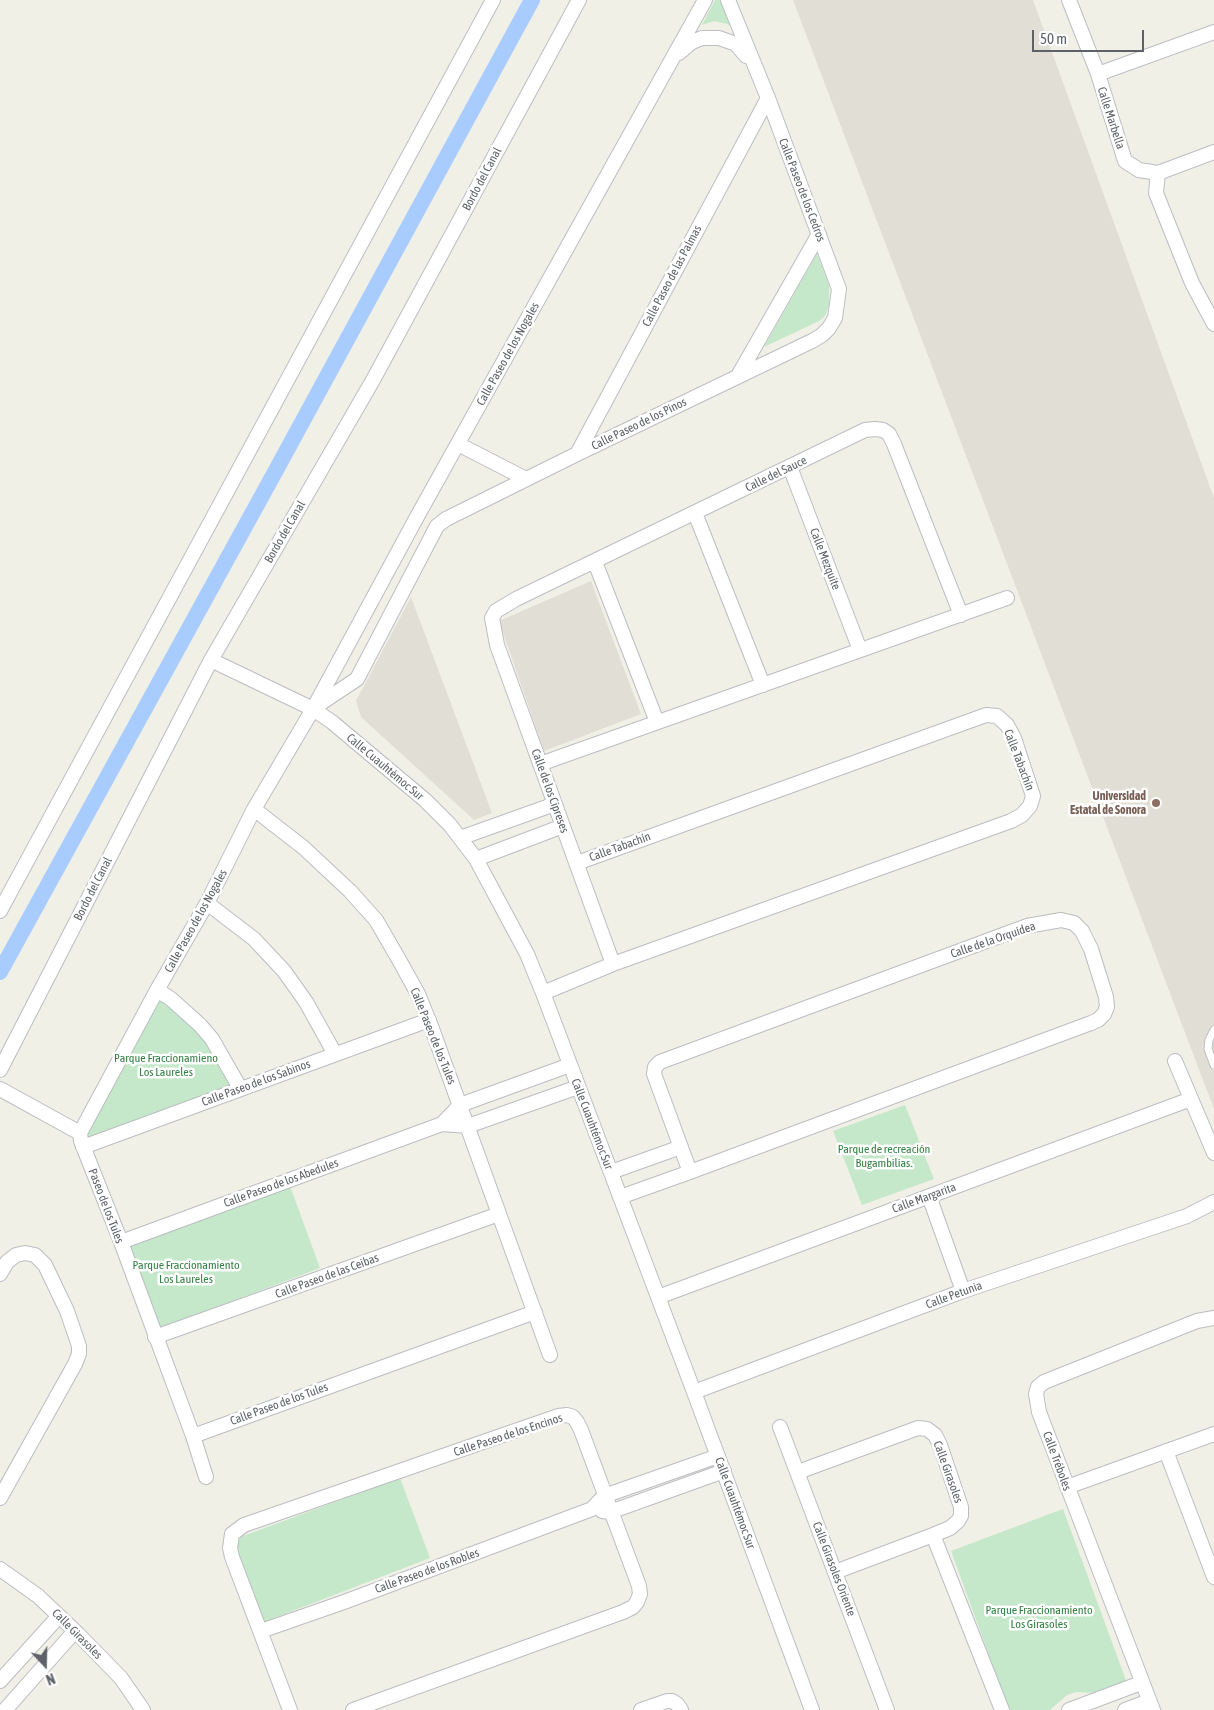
<!DOCTYPE html>
<html>
<head>
<meta charset="utf-8">
<style>
	body { margin:0 }
	#map { position:relative; width:1214px; height:1710px; overflow:hidden; background:#f1f0e7; font-family:"Asap Condensed",sans-serif }
	canvas { display:block }
	.north { position:absolute; left:20px; top:1640px; width:50px; height:50px; -webkit-text-stroke:4px #fff; paint-order:stroke; rotate:159deg; font-size:14px; font-weight:700; line-height:20px; text-align:center; color:#5e6167 }
	.north::after { content:''; display:block; margin:auto; width:18px; height:22px; background:#5e6167; clip-path:polygon(50% 0,100% 100%,50% 72%,0 100%) }
	.scale { position:absolute; left:1032px; top:30px; width:112px; height:22px; box-sizing:border-box; border:2px solid #5e6167; border-top:0; padding-left:6px; font-size:15px; line-height:18px; white-space:nowrap; color:#5e6167; -webkit-text-stroke:4px #fff; paint-order:stroke }
</style>
</head>
<body>
<div id="map">
<canvas width="1214" height="1710"></canvas>
<div class="north">N</div>
<div class="scale">50 m</div>
</div>
<script>
const context = document.querySelector('canvas').getContext('2d');
context.lineJoin = 'round';
function paint(path, color) { context.fillStyle = color; context.fill(path, 'evenodd'); }
const poly = rows => new Path2D(rows.map(r => 'M' + r).join(''));
function strokePath(path, color, width, dash) { context.strokeStyle = color; context.lineWidth = width; context.lineCap = dash ? 'butt' : 'round'; context.setLineDash(dash || []); context.stroke(path); }
function write(font, color, halo, rows, align = 'center') {
  context.font = font + ' "Asap Condensed",sans-serif'; context.lineWidth = 5; context.setLineDash([]); context.textBaseline = 'middle'; context.strokeStyle = halo; context.fillStyle = color; for (const [text, x, y, turn = 0] of rows) {
    context.save(); context.translate(x, y); context.rotate((+turn || 0) * Math.PI / 180); context.textAlign = isNaN(turn) ? turn : align; if (halo) context.strokeText(text, 0, 0); context.fillText(text, 0, 0); context.restore();
  }
}
paint(poly([
	[793,0,1033,0,1214,498,1214,1109],
	[591,581,641,714,544,751,499,621],
	[411,597,492,813,474,820,361,717,356,701]
]), '#e1dfd5');
paint(poly([
	[715,0,724,0,736,29,727,24,714,21,702,25],
	[817,254,829,285,829,305,825,316,819,321,764,347],
	[152,990,188,1015,218,1057,234,1091,81,1145],
	[905,1105,934,1179,862,1205,833,1131],
	[290,1186,320,1268,153,1331,124,1248],
	[400,1478,430,1558,264,1622,232,1540],
	[1063,1509,1127,1683,1097,1693,1076,1692,1067,1695,1050,1710,1009,1710,951,1551]
]), '#c4e8c9');
strokePath(poly([
	[0,972,275,472,532,0]
]), '#a9ccff', 16);
const service = poly([
	[1214,1030,1209,1040,1208,1049,1214,1065]
]);
const minor = poly([
	[1069,0,1098,74,1125,161,1139,170,1158,173,1214,152],
	[679,53,692,42,702,38,719,38,736,44,746,56],
	[1098,74,1214,32],
	[1158,173,1156,193,1192,283,1214,324],
	[738,376,819,234],
	[458,444,526,479],
	[577,454,768,98],
	[790,467,860,650],
	[695,513,763,685],
	[595,562,657,722],
	[211,660,313,709,332,722,425,800,450,825,476,859,527,954,543,993,694,1392,812,1710],
	[315,707,357,679,437,526,446,519,577,454,812,341,822,335,829,328,835,318,839,289,768,98,728,0],
	[540,764,1007,598],
	[254,809,304,848,350,891,376,920,398,958,418,994,431,1026,550,1355],
	[460,838,555,804],
	[476,859,563,826],
	[207,903,254,939,284,971,306,1002,335,1054],
	[0,911,493,0],
	[613,964,497,645,492,618,496,611,516,599,865,430,875,429,883,430,889,434,894,444,961,615],
	[157,990,171,999,200,1025,212,1039,240,1088],
	[543,993,613,964,1011,821,1022,815,1030,806,1033,796,1014,738,1007,725,997,716,986,715,577,863],
	[1175,1061,1214,1153],
	[0,1070,211,660,373,380,579,0],
	[0,1089,80,1133,81,1141,121,1242,193,1436,206,1477],
	[442,1124,460,1105,570,1065],
	[80,1133,157,990,207,903,254,809,313,709,418,515,705,0],
	[83,1147,429,1020],
	[611,1172,681,1147],
	[929,1196,963,1291],
	[620,1197,690,1172,1091,1023,1098,1020,1104,1014,1107,1007,1106,997,1091,949,1082,931,1074,923,1061,920,1027,926,660,1062,655,1067,654,1074,690,1172],
	[121,1242,442,1124,468,1126,578,1087],
	[0,1274,7,1262,16,1255,25,1253,35,1255,45,1265,67,1311,79,1346,79,1354,75,1364,0,1498],
	[658,1297,1191,1099],
	[155,1337,499,1214],
	[694,1392,963,1291,1187,1216,1214,1202],
	[780,1427,887,1710],
	[193,1436,535,1312],
	[1166,1451,1214,1577],
	[798,1472,918,1428,927,1429,935,1435,940,1445,961,1507,961,1516,958,1521,950,1528,933,1535,835,1572],
	[1067,1487,1214,1434],
	[602,1511,610,1512,724,1471],
	[933,1535,1002,1710],
	[0,1569,38,1596,78,1634,121,1678,143,1710],
	[261,1631,344,1602,592,1509,604,1496,718,1456],
	[0,1681,59,1616],
	[5,1710,75,1631],
	[290,1710,232,1557,230,1548,232,1534,244,1525,558,1416,567,1415,573,1417,577,1422,581,1430,639,1586,640,1594,637,1602,633,1607,623,1612,353,1710],
	[641,1710,667,1701,672,1701,677,1704,681,1710],
	[1069,1710,1141,1683],
	[1125,1710,1149,1701],
	[1153,1710,1039,1412,1036,1394,1038,1387,1044,1382,1197,1321,1214,1318]
]);
strokePath(service, '#bbbdc2', 9);
strokePath(minor, '#bbbdc2', 16);
strokePath(service, '#fff', 7);
strokePath(minor, '#fff', 14);
for (const [x, y, r, color] of [
	[1156,803,5,"#8d6e63"]
]) { const dot = new Path2D(); dot.arc(x, y, r, 0, 2 * Math.PI); context.fillStyle = color; context.fill(dot); strokePath(dot, '#fff', 2); }
write('12px', '#5e6167', '#fff', [
	["Calle Marbella",1111,118,72],
	["Bordo del Canal",482,179,-62],
	["Calle Paseo de los Cedros",802,190,69],
	["Calle Paseo de las Palmas",672,276,-62],
	["Calle Paseo de los Nogales",508,354,-61],
	["Calle Paseo de los Pinos",639,424,-26],
	["Calle del Sauce",776,474,-26],
	["Bordo del Canal",285,532,-60],
	["Calle Mezquite",825,559,69],
	["Calle Tabachín",1019,760,69],
	["Calle Cuauhtémoc Sur",385,767,40],
	["Calle de los Cipreses",550,791,70],
	["Calle Tabachín",620,847,-20],
	["Bordo del Canal",93,889,-63],
	["Calle Paseo de los Nogales",196,921,-61],
	["Calle de la Orquídea",993,940,-19],
	["Calle Paseo de los Tules",433,1036,68],
	["Calle Paseo de los Sabinos",256,1083,-20],
	["Calle Cuauhtémoc Sur",592,1124,69],
	["Calle Paseo de los Abedules",281,1183,-20],
	["Calle Margarita",924,1198,-20],
	["Paseo de los Tules",106,1206,69],
	["Calle Paseo de las Ceibas",327,1276,-20],
	["Calle Petunia",954,1295,-20],
	["Calle Paseo de los Tules",279,1404,-20],
	["Calle Paseo de los Encinos",508,1435,-18],
	["Calle Tréboles",1057,1461,70],
	["Calle Girasoles",948,1472,70],
	["Calle Cuauhtémoc Sur",735,1503,70],
	["Calle Girasoles Oriente",834,1569,69],
	["Calle Paseo de los Robles",427,1571,-20],
	["Calle Girasoles",77,1634,45]
]);
write('bold 12px', '#785e54', '#fff', [
	["Universidad",1146,796],
	["Estatal de Sonora",1146,810]
], 'right');
write('12px', '#338143', '#fff', [
	["Parque Fraccionamieno",166,1058],
	["Los Laureles",166,1072],
	["Parque de recreación",884,1149],
	["Bugambilias.",884,1163],
	["Parque Fraccionamiento",186,1265],
	["Los Laureles",186,1279],
	["Parque Fraccionamiento",1039,1610],
	["Los Girasoles",1039,1624]
]);
</script>
</body>
</html>
